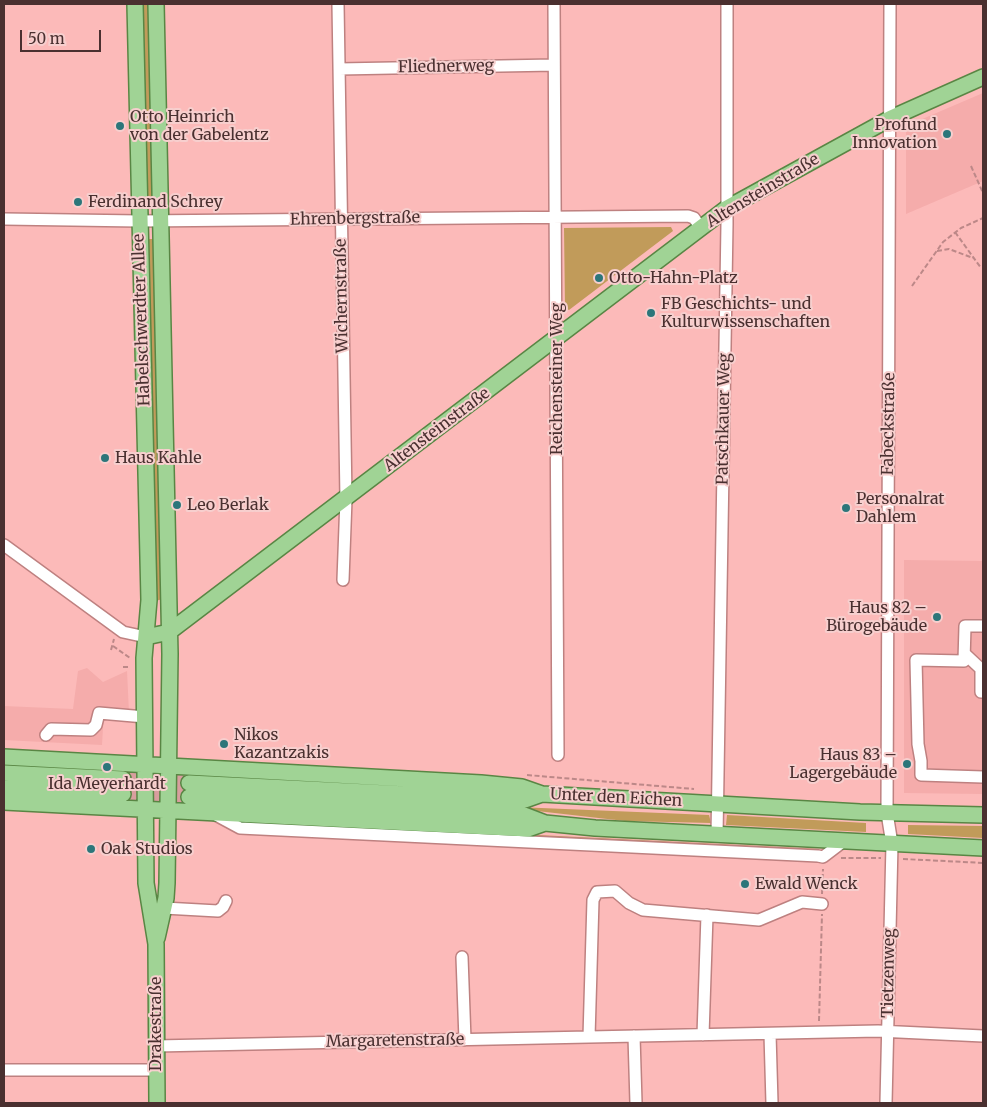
<!DOCTYPE html>
<html>
<head>
<meta charset="utf-8">
<style>
	body { margin:0 }
	#map { position:relative; width:987px; height:1107px; overflow:hidden; background:#fcbab9; font-family:Merriweather,serif }
	canvas { display:block }
	.frame { position:absolute; inset:0; border:5px solid #4a3030; pointer-events:none }
	.scale { position:absolute; left:20px; top:30px; width:81px; height:22px; box-sizing:border-box; border:2px solid #4a3030; border-top:0; padding-left:6px; font-size:15px; line-height:18px; white-space:nowrap; color:#4a3030; -webkit-text-stroke:4px #f7cfce; paint-order:stroke }
</style>
</head>
<body>
<div id="map">
<canvas width="987" height="1107"></canvas>
<div class="frame"></div>
<div class="scale">50 m</div>
</div>
<script>
const context = document.querySelector('canvas').getContext('2d');
context.lineJoin = 'round';
function paint(path, color) { context.fillStyle = color; context.fill(path, 'evenodd'); }
const poly = rows => new Path2D(rows.map(r => 'M' + r).join(''));
function strokePath(path, color, width, dash) { context.strokeStyle = color; context.lineWidth = width; context.lineCap = dash ? 'butt' : 'round'; context.setLineDash(dash || []); context.stroke(path); }
function write(font, color, halo, rows, align = 'center') {
  context.font = font + ' Merriweather,serif'; context.lineWidth = 4; context.setLineDash([]); context.textBaseline = 'middle'; context.strokeStyle = halo; context.fillStyle = color; for (const [text, x, y, turn = 0] of rows) {
    context.save(); context.translate(x, y); context.rotate((+turn || 0) * Math.PI / 180); context.textAlign = isNaN(turn) ? turn : align; if (halo) context.strokeText(text, 0, 0); context.fillText(text, 0, 0); context.restore();
  }
}
paint(poly([
	[983,93,983,181,906,214,906,126],
	[904,560,983,561,983,794,904,793],
	[87,668,103,682,127,671,129,713,104,711,102,745,4,740,4,706,73,709,78,671]
]), '#f5acab');
paint(poly([
	[140,4,150,4,155,196,144,198],
	[671,227,673,231,569,310,565,308,564,228],
	[145,239,156,239,163,599,155,601],
	[493,806,709,815,711,823,625,821],
	[727,815,866,823,866,832,726,825],
	[908,825,983,826,983,838,908,834],
	[498,833,818,849,820,851,498,837]
]), '#c19b5a');
strokePath(poly([
	[123,779,189,783],
	[123,794,189,797]
]), '#d89e9e', 15, [15, 8]);
const minor = poly([
	[338,4,346,499,343,580],
	[554,4,558,755],
	[339,69,554,65],
	[4,219,139,221,688,216,694,218,701,228],
	[4,545,123,632,146,637],
	[983,626,965,626,964,661,916,660,918,744,921,761,921,775,983,777],
	[965,654,981,669,981,692,983,692],
	[46,735,51,729,91,730,96,725,99,713,145,717],
	[214,814,240,828,818,856,823,857,844,841],
	[717,835,727,224,727,4],
	[164,908,218,911,223,907,226,901],
	[462,957,465,1040],
	[770,1034,772,1103],
	[703,1035,707,915],
	[634,1036,636,1103],
	[589,1037,593,900,597,892,615,891,629,903,643,910,759,920,802,902,822,904],
	[156,1046,878,1031,983,1036],
	[4,1070,157,1070],
	[886,1103,892,844,887,813,890,4]
]);
const major = poly([
	[135,4,149,600,144,658,146,883,156,944,157,1103],
	[156,4,170,654,167,883,166,898,157,938],
	[146,637,169,632,727,208,891,118,983,77],
	[4,757,481,783,522,787,542,794],
	[4,773,123,779],
	[189,783,525,800,542,794,860,812,983,815],
	[4,788,123,794],
	[189,797,524,815,545,823,595,828,983,848],
	[4,802,528,829,545,823]
]);
strokePath(minor, '#be8180', 14);
strokePath(major, '#598644', 18);
strokePath(poly([
	[971,166,983,193],
	[955,232,981,268],
	[937,251,949,249,973,258],
	[912,286,943,242,961,228,983,218],
	[113,646,130,658],
	[111,650,114,639],
	[123,667,130,667],
	[527,775,694,789],
	[841,858,881,858],
	[903,859,983,863],
	[822,894,823,869],
	[819,1021,822,914]
]), '#bc8888', 2, [5, 2.5]);
strokePath(minor, '#fff', 11);
strokePath(major, '#a0d395', 15);
for (const [x, y, r, color] of [
	[120,126,5,"#2c767a"],
	[947,134,5,"#2c767a"],
	[78,202,5,"#2c767a"],
	[599,278,5,"#2c767a"],
	[651,313,5,"#2c767a"],
	[105,458,5,"#2c767a"],
	[177,505,5,"#2c767a"],
	[846,508,5,"#2c767a"],
	[937,617,5,"#2c767a"],
	[224,744,5,"#2c767a"],
	[907,764,5,"#2c767a"],
	[107,767,5,"#2c767a"],
	[91,849,5,"#2c767a"],
	[745,884,5,"#2c767a"]
]) { const dot = new Path2D(); dot.arc(x, y, r, 0, 2 * Math.PI); context.fillStyle = color; context.fill(dot); strokePath(dot, '#f7cfce', 2); }
write('16px', '#4a3030', '#f7cfce', [
	["Fliednerweg",446,67,-1],
	["Altensteinstraße",763,191,-31],
	["Ehrenbergstraße",355,219,-1],
	["Wichernstraße",342,296,-91],
	["Habelschwerdter Allee",142,320,-92],
	["Reichensteiner Weg",557,379,-90],
	["Patschkauer Weg",724,419,-89],
	["Fabeckstraße",889,424,-89],
	["Altensteinstraße",437,430,-37],
	["Unter den Eichen",616,798,3],
	["Tietzenweg",889,973,-89],
	["Drakestraße",156,1024,-90],
	["Margaretenstraße",395,1041,-1]
]);
write('16px', '#4a3030', '#f7cfce', [
	["Otto Heinrich",130,117],
	["von der Gabelentz",130,135],
	["Profund",937,125,"right"],
	["Innovation",937,143,"right"],
	["Ferdinand Schrey",88,202],
	["Otto-Hahn-Platz",609,278],
	["FB Geschichts- und",661,304],
	["Kulturwissenschaften",661,322],
	["Haus Kahle",115,458],
	["Personalrat",856,499],
	["Dahlem",856,517],
	["Leo Berlak",187,505],
	["Haus 82 –",927,608,"right"],
	["Bürogebäude",927,626,"right"],
	["Nikos",234,735],
	["Kazantzakis",234,753],
	["Haus 83 –",897,755,"right"],
	["Lagergebäude",897,773,"right"],
	["Ida Meyerhardt",107,784,"center"],
	["Oak Studios",101,849],
	["Ewald Wenck",755,884]
], 'left');
</script>
</body>
</html>
